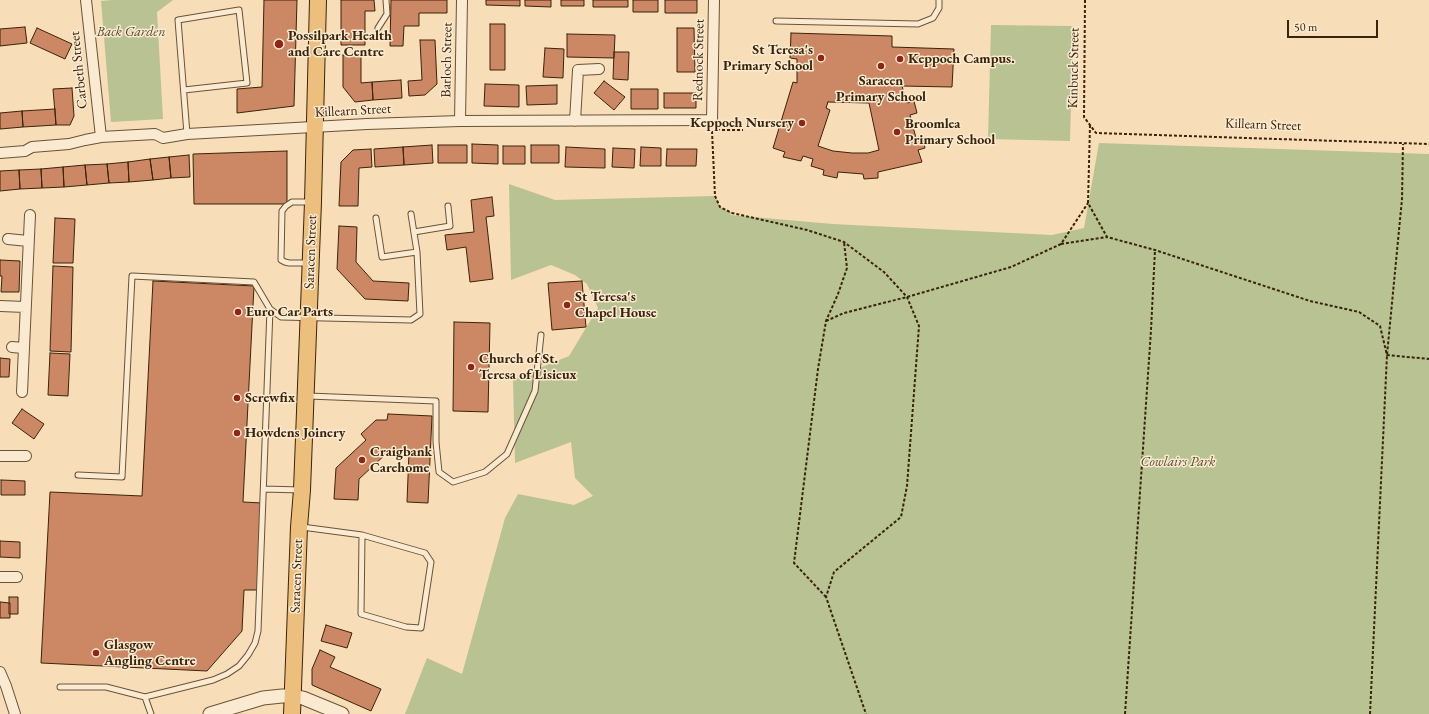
<!DOCTYPE html>
<html>
<head>
<meta charset="utf-8">
<style>
	body { margin:0 }
	#map { position:relative; width:1429px; height:714px; overflow:hidden; background:#f8deb8; font-family:"EB Garamond",serif }
	canvas { display:block }
	.scale { position:absolute; left:1287px; top:20px; width:91px; height:18px; box-sizing:border-box; border:2px solid #3a230b; border-top:0; padding-left:5px; font-size:12px; line-height:14px; white-space:nowrap; color:#3a230b; -webkit-text-stroke:3px #faead1; paint-order:stroke }
</style>
</head>
<body>
<div id="map">
<canvas width="1429" height="714"></canvas>
<div class="scale">50 m</div>
</div>
<script>
const context = document.querySelector('canvas').getContext('2d');
context.lineJoin = 'round';
function paint(path, color) { context.fillStyle = color; context.fill(path, 'evenodd'); }
const poly = rows => new Path2D(rows.map(r => 'M' + r).join(''));
function strokePath(path, color, width, dash) { context.strokeStyle = color; context.lineWidth = width; context.lineCap = dash ? 'butt' : 'round'; context.setLineDash(dash || []); context.stroke(path); }
function write(font, color, halo, rows, align = 'center') {
  context.font = font + ' "EB Garamond",serif'; context.lineWidth = 3; context.setLineDash([]); context.textBaseline = 'middle'; context.strokeStyle = halo; context.fillStyle = color; for (const [text, x, y, turn = 0] of rows) {
    context.save(); context.translate(x, y); context.rotate((+turn || 0) * Math.PI / 180); context.textAlign = isNaN(turn) ? turn : align; if (halo) context.strokeText(text, 0, 0); context.fillText(text, 0, 0); context.restore();
  }
}
paint(poly([
	[112,0,173,0,157,12,163,119,111,122,101,1],
	[991,25,1073,26,1070,141,988,139],
	[1099,143,1429,154,1429,714,405,714,427,658,462,674,505,518,518,494,574,505,593,496,575,478,571,442,515,463,513,379,569,356,598,308,587,284,575,275,551,265,511,280,509,184,555,200,715,196,720,207,732,213,730,215,833,224,1052,235,1084,228]
]), '#b9c292');
const building = poly([
	[264,0,297,0,294,106,237,113,237,89,262,87,264,0],
	[341,0,374,0,375,11,365,11,365,45,341,45,341,0],
	[391,0,447,0,447,13,419,13,419,26,404,26,403,46,390,46,391,0],
	[486,0,520,0,520,6,486,5,486,0],
	[525,0,551,0,551,7,525,6,525,0],
	[561,0,584,0,584,6,561,6,561,0],
	[593,0,628,0,628,7,593,7,593,0],
	[633,0,658,0,658,12,633,12,633,0],
	[665,0,697,0,697,13,665,13,665,0],
	[490,24,505,24,505,70,490,70,490,24],
	[25,27,27,43,0,46,0,29,25,27],
	[37,28,72,44,65,59,30,43,37,28],
	[677,28,694,28,695,72,677,72,677,28],
	[791,33,892,36,892,47,954,49,952,87,902,86,907,103,914,101,917,113,910,115,916,138,922,136,925,148,918,150,922,162,878,172,878,178,864,179,863,174,838,172,837,178,823,175,824,170,811,166,813,159,803,156,801,161,783,157,785,152,773,148,793,82,797,83,797,59,790,58,791,33],
	[828,102,869,103,879,150,868,153,852,153,833,151,818,146,830,110,826,108,828,102],
	[567,34,615,35,614,58,567,57,567,34],
	[420,40,435,40,437,84,425,95,409,96,408,81,422,80,420,40],
	[545,48,564,49,563,78,543,77,545,48],
	[614,52,629,52,628,80,613,79,614,52],
	[343,55,361,55,361,83,372,82,373,100,355,102,343,87,343,55],
	[401,80,402,98,373,100,372,82,401,80],
	[604,81,625,97,614,110,594,93,604,81],
	[485,84,519,85,519,107,484,106,485,84],
	[557,85,557,104,527,105,526,86,557,85],
	[72,88,74,116,70,125,56,125,53,89,72,88],
	[631,89,658,89,658,109,631,109,631,89],
	[664,93,696,93,696,108,664,108,664,93],
	[55,109,56,125,23,127,22,111,55,109],
	[22,111,23,127,0,129,0,113,22,111],
	[472,144,498,145,498,164,472,163,472,144],
	[432,145,433,163,404,165,403,147,432,145],
	[438,145,467,145,467,163,438,163,438,145],
	[531,145,559,145,559,163,531,163,531,145],
	[503,146,525,146,525,164,503,164,503,146],
	[403,147,404,165,375,167,374,149,403,147],
	[566,147,605,149,605,168,565,167,566,147],
	[641,147,661,148,661,166,640,166,641,147],
	[613,148,635,149,634,168,612,167,613,148],
	[371,149,372,167,359,168,358,206,339,206,341,162,353,150,371,149],
	[667,149,697,149,696,166,666,166,667,149],
	[287,151,287,204,194,204,193,154,287,151],
	[189,155,190,177,171,178,169,157,189,155],
	[169,157,171,178,153,180,150,159,169,157],
	[150,159,153,180,129,182,128,162,150,159],
	[128,162,129,182,109,183,107,164,128,162],
	[107,164,109,183,87,185,85,165,107,164],
	[85,165,87,185,64,187,63,167,85,165],
	[63,167,64,187,42,188,41,169,63,167],
	[41,169,42,188,20,189,19,170,41,169],
	[19,170,20,189,0,191,0,171,19,170],
	[492,197,494,216,486,217,493,279,470,282,466,247,447,250,445,235,474,232,471,200,492,197],
	[55,218,75,219,73,263,53,263,55,218],
	[339,226,357,227,356,262,373,281,409,283,408,301,365,299,337,269,339,226],
	[0,260,20,261,19,292,1,292,2,276,0,276,0,260],
	[53,266,73,267,71,352,50,351,53,266],
	[153,281,254,286,243,502,262,503,258,590,244,590,242,631,207,671,41,663,50,492,142,496,153,281],
	[582,281,586,327,552,330,548,283,582,281],
	[454,322,490,323,488,412,453,411,454,322],
	[50,353,70,354,68,396,48,395,50,353],
	[0,358,10,359,9,377,0,377,0,358],
	[22,409,44,424,34,439,12,423,22,409],
	[388,414,432,416,428,503,407,502,409,452,389,451,359,479,358,500,334,499,336,468,366,440,361,434,376,420,387,420,388,414],
	[1,480,25,481,25,495,1,495,1,480],
	[0,541,20,542,20,558,0,557,0,541],
	[9,597,18,597,18,614,9,614,9,597],
	[0,602,10,603,10,618,0,618,0,602],
	[326,625,352,633,347,648,321,641,326,625],
	[320,650,335,657,330,667,381,689,371,711,312,685,312,669,320,650]
]);
paint(building, '#cc8764');
strokePath(building, '#3a230b', 1);
const service = poly([
	[776,21,918,24,933,18,939,8,939,0],
	[378,28,387,14,386,0],
	[184,90,247,83,239,10,178,20,187,134],
	[376,218,382,257,417,252],
	[414,232,450,226,448,206],
	[308,263,289,263,285,262,281,260,282,211,286,206,292,202,310,202],
	[308,396,436,401,436,442,439,472,453,482,485,472,507,454,535,391,541,335],
	[78,475,122,477,132,276,254,282,270,309,281,317,411,320,420,314,417,252,411,214],
	[264,489,301,490],
	[302,527,362,535,425,553,431,562,421,628,406,627,361,614,362,535],
	[60,687,106,687,145,697,151,714],
	[145,697,213,680,227,674,239,666,248,655,255,643,258,631,270,309]
]);
const minor = poly([
	[86,0,101,137],
	[460,121,462,0],
	[575,121,578,70,599,69],
	[0,153,25,151,32,147,69,144,85,140,101,137,155,134,163,138,187,134,367,124,460,121,712,120,714,0],
	[8,239,28,241],
	[0,306,25,307],
	[12,347,23,348],
	[22,392,30,215],
	[0,456,26,456],
	[0,577,17,577],
	[0,672,6,686,15,714]
]);
const tertiary = poly([
	[210,714,263,698,282,696,293,696,303,698,342,714]
]);
const primary = poly([
	[292,714,299,527,302,490,313,202,318,0]
]);
strokePath(service, '#6a5236', 7);
strokePath(minor, '#6a5236', 12);
strokePath(tertiary, '#6a5236', 15);
strokePath(primary, '#3a230b', 18);
strokePath(poly([
	[1085,0,1084,117,1096,133,1429,144],
	[1090,125,1088,203,1107,237,1155,250,1310,301,1359,312,1380,326,1387,355,1429,359],
	[717,130,743,130],
	[712,131,715,196,720,207,732,213,807,230,844,242,884,272,907,297,919,326,907,486,901,517,834,572,826,597,866,714],
	[1061,244,1107,237],
	[826,321,844,313,907,297,1011,267,1061,244,1088,203],
	[826,597,794,563,818,369,826,321,838,294,847,268,844,242],
	[1125,714,1151,330,1155,250],
	[1370,714,1387,355,1402,199,1403,144]
]), '#3a230b', 2, [3, 2]);
strokePath(service, '#faead1', 5);
strokePath(minor, '#faead1', 10);
strokePath(tertiary, '#faead1', 13);
strokePath(primary, '#ecbf7c', 16);
for (const [x, y, r, color] of [
	[279,44,5,"#8f2418"],
	[821,58,4,"#8f2418"],
	[900,59,4,"#8f2418"],
	[881,66,4,"#8f2418"],
	[802,123,4,"#8f2418"],
	[897,132,4,"#8f2418"],
	[567,305,4,"#8f2418"],
	[238,312,4,"#8f2418"],
	[471,367,4,"#8f2418"],
	[237,398,4,"#8f2418"],
	[237,433,4,"#8f2418"],
	[362,460,4,"#8f2418"],
	[96,653,4,"#8f2418"]
]) { const dot = new Path2D(); dot.arc(x, y, r, 0, 2 * Math.PI); context.fillStyle = color; context.fill(dot); strokePath(dot, '#faead1', 1.5); }
write('italic 14px', '#5a4b2d', '#faead1', [
	["Back Garden",131,32],
	["Cowlairs Park",1178,462]
]);
write('bold 14px', '#3a230b', '#faead1', [
	["Possilpark Health",288,36],
	["and Care Centre",288,52],
	["St Teresa's",813,50,"right"],
	["Primary School",813,66,"right"],
	["Keppoch Campus.",908,59],
	["Saracen",881,81,"center"],
	["Primary School",881,97,"center"],
	["Keppoch Nursery",794,123,"right"],
	["Broomlea",905,124],
	["Primary School",905,140],
	["St Teresa's",575,297],
	["Chapel House",575,313],
	["Euro Car Parts",246,312],
	["Church of St.",479,359],
	["Teresa of Lisieux",479,375],
	["Screwfix",245,398],
	["Howdens Joinery",245,433],
	["Craigbank",370,452],
	["Carehome",370,468],
	["Glasgow",104,645],
	["Angling Centre",104,661]
], 'left');
write('14px', '#3a230b', '#faead1', [
	["Barloch Street",447,60,-89],
	["Rednock Street",699,60,-89],
	["Kinbuck Street",1074,68,-89],
	["Carbeth Street",79,70,-96],
	["Killearn Street",353,111,-3],
	["Killearn Street",1263,125,2],
	["Saracen Street",311,252,-88],
	["Saracen Street",297,576,-88]
]);
</script>
</body>
</html>
